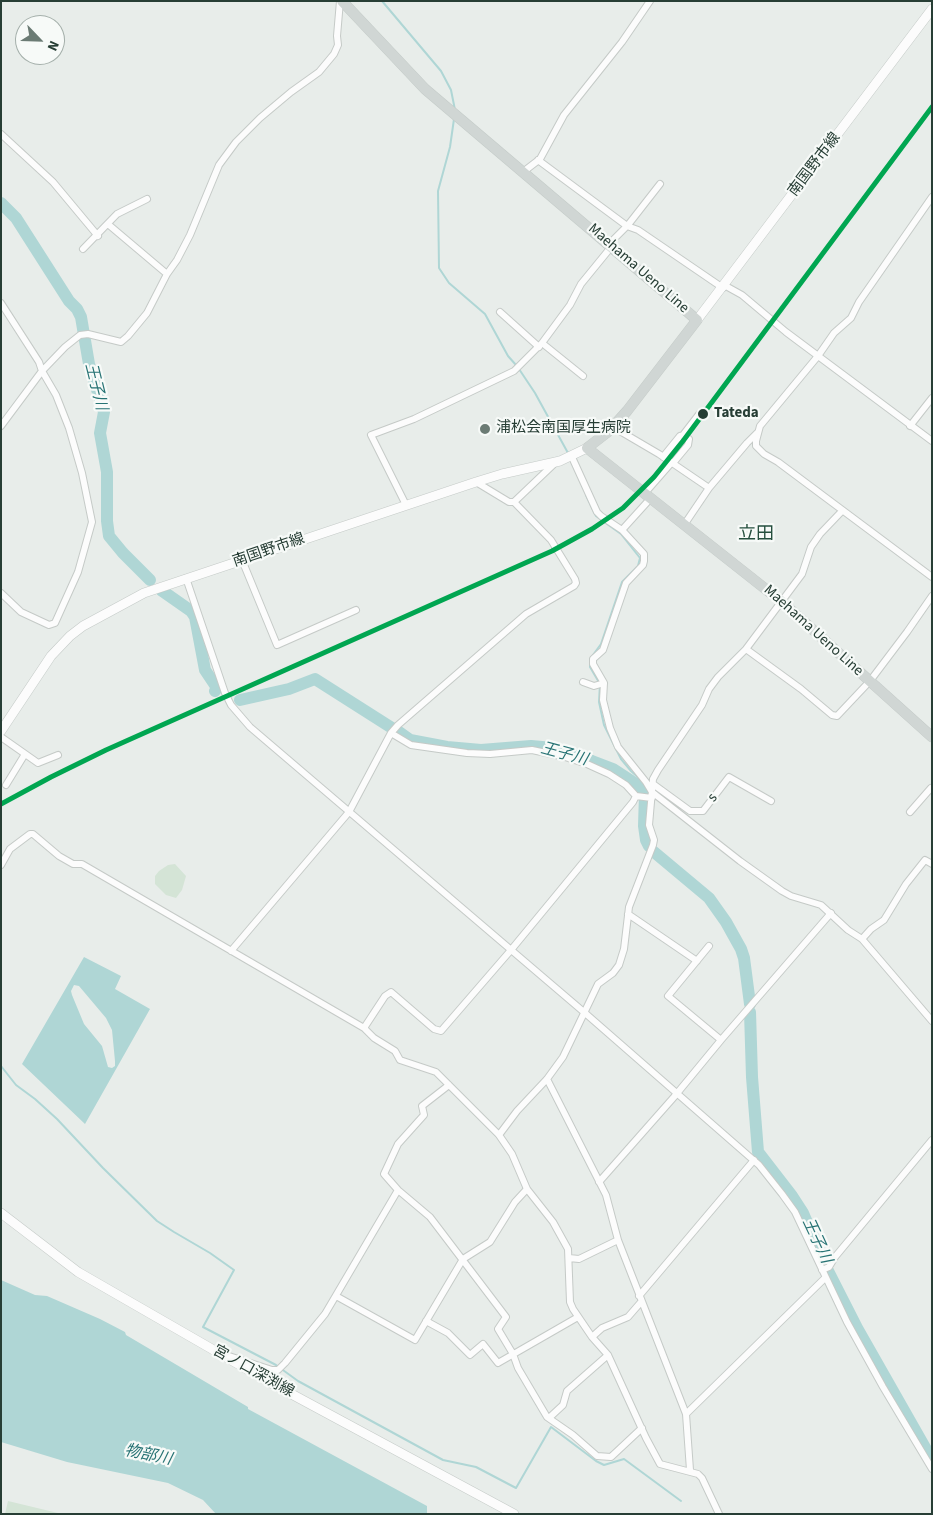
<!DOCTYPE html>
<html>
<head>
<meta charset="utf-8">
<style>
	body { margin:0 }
	#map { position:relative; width:933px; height:1515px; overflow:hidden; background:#e8edea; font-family:"Source Sans 3",sans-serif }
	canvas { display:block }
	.frame { position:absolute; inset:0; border:2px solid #273e35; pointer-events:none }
	.north { position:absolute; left:15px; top:15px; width:50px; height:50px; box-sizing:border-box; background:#f7faf8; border:1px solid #a4afaa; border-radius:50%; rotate:114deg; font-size:14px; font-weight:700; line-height:20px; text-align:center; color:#273e35 }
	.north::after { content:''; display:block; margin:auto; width:18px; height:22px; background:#6b7b74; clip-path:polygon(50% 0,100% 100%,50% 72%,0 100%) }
</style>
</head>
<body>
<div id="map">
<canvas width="933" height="1515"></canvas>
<div class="frame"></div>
<div class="north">N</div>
</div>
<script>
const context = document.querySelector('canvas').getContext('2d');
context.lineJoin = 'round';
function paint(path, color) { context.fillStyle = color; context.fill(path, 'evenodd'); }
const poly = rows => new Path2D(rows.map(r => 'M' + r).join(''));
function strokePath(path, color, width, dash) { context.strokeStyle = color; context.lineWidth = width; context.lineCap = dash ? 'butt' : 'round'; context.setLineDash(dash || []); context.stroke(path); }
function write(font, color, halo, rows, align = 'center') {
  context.font = font + ' "Source Sans 3","Noto Sans JP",sans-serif'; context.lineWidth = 4.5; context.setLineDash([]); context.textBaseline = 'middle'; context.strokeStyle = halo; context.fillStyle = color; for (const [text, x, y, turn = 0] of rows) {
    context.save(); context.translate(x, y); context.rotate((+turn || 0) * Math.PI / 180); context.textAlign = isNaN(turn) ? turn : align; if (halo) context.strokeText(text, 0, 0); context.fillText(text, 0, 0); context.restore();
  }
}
paint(poly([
	[175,864,186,876,182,890,176,898,166,895,155,884,155,876,159,871,168,865],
	[8,1501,62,1514,5,1514]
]), '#d4e4d6');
paint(poly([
	[84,957,121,976,115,989,150,1009,85,1124,22,1064],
	[74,985,79,986,106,1018,112,1030,115,1061,115,1066,112,1068,108,1067,102,1046,84,1024,72,995,71,991],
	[1,1280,35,1295,47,1296,100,1319,125,1332,126,1335,248,1407,248,1409,427,1506,427,1514,216,1514,203,1500,168,1483,67,1462,1,1442]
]), '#afd6d5');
strokePath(poly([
	[382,1,441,71,451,90,455,110],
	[454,119,450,147,438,191,439,268,449,283,485,314,508,356,516,365],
	[519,369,535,393,568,453],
	[586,495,596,516,621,534,640,558,638,566,622,582,601,644,593,655],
	[590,659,590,667,600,684,599,702,604,725,621,759,631,771,640,779],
	[644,784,645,794],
	[1,1066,16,1085,35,1099,57,1119,103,1168,157,1221,174,1232,210,1253,234,1270,203,1327,276,1365,298,1381,443,1460,476,1467,516,1488,551,1427,596,1461,604,1465,624,1459,681,1501]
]), '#afd6d5', 2);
strokePath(poly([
	[1,203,16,218,69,301,77,309,81,317,89,364,104,412,100,433,107,472,107,521,109,536,123,553,150,580],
	[161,590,191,611,195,617,205,670,217,688,215,691],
	[240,700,289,689,315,679,392,728],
	[396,730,410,740,447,747,481,750,531,746,553,748,592,761,613,769,636,784,645,794,644,826,646,840,649,846],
	[654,852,709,898,726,922,741,949,744,958,750,1004],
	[750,1012,752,1077,758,1152,792,1196,803,1213,828,1271,857,1328,932,1460]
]), '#afd6d5', 12);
const street = poly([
	[1,134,53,182,98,236],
	[538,160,627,226,638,230,723,288],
	[523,172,540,159,564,115,622,42,650,1],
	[932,197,859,302,851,318,834,333,818,356,760,426,756,441,756,446,764,454,778,462,932,577],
	[109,225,167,274],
	[609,244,628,225,660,184],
	[83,249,117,214,147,199],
	[724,285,742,295,786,332,932,441],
	[1,303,39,362,42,371,56,395,69,428,82,473,92,522,78,572,55,623,49,625,21,612,1,593],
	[500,312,539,347],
	[542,343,583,376],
	[1,426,42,371,65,347,80,335,88,334,121,342,128,336,147,313,167,274,177,260,190,235,219,165,236,142,260,118,291,92,319,72,334,54,338,45,337,36,340,1],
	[910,426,932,398],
	[613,427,659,454,709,488],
	[683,435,700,413],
	[571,455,597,512,601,516,622,530],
	[663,457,680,436,684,435,689,439,688,445,673,463],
	[476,482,509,502,514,502,556,462],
	[644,494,672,462],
	[650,499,622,530,644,554,644,561,643,565,626,583,603,650,593,659,593,664,604,683,603,700,610,728,618,747,646,782,652,792,740,861,782,891,791,896,821,905,848,930,862,939,932,1021],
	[406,505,371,435,414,419,514,371,542,343,570,305,581,284,612,246],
	[684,525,709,488,747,443,757,433],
	[242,560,277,645,356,610],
	[186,578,225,693,231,705,250,727,585,1013,759,1165,782,1194,795,1212,847,1322,883,1387,932,1469],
	[746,649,801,689,832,715,837,716,870,681,907,632,932,596],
	[583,682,594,686,604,683],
	[1,737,38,763,58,755],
	[653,784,690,811,703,811,729,777,771,801],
	[6,785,25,754],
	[636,796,652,798],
	[910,812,931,788],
	[1,865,10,849,30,834,33,834,59,856,73,864,82,864,364,1028,374,1038,395,1051,400,1060,436,1072,499,1135,512,1154,527,1189,553,1222,568,1249,570,1302,573,1309,592,1337,608,1355,646,1438,660,1464,698,1474,702,1478,719,1514],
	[628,914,697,961],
	[862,939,871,929,884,920,906,884,925,860,932,864],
	[709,946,668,996,721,1040],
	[231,951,349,812,391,733,398,725,526,614,574,586,576,583,575,579,551,540,514,502],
	[364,1028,385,996,391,992,434,1029,441,1031,511,950,633,802,636,796,626,785,609,774,587,764,565,757,532,750,490,754,467,753,411,745,391,733],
	[547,1079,606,1195,618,1240,686,1414,690,1470],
	[449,1085,422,1106,424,1115,398,1144,384,1174,398,1190,430,1217,506,1317,498,1329,513,1354,518,1368,547,1417,573,1435,597,1456,611,1457,642,1428],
	[499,1135,517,1111,547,1079,563,1057,598,984,613,973,619,965,624,949,629,907,653,845,654,840,649,825,653,779,658,770,702,705,709,689,718,677,746,649,802,574,811,547,820,534,842,511],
	[599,1182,674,1097,721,1040,831,913],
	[569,1258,579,1259,618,1240],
	[822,1270,829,1267,835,1257,932,1140],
	[336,1296,415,1340,463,1259,490,1242,515,1202,527,1189],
	[639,1296,754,1160],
	[426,1321,448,1333,470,1355,483,1344,498,1363,578,1317],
	[592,1337,602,1328,628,1317,641,1302],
	[229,1356,272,1370,278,1370,285,1363,325,1314,398,1190],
	[686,1414,825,1278],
	[549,1418,563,1405,567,1391,608,1355]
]);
const secondary = poly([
	[697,320,932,9],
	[1,731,51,656,70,636,83,626,144,593,476,482,502,474,560,461,587,448],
	[1,1213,78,1272,271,1383,514,1514]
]);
const primary = poly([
	[342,1,425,89,697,320,627,411,609,431,587,448,782,602,932,737]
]);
strokePath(street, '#c5cac7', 8);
strokePath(secondary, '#c4cac7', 10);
strokePath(primary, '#c4cbc8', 11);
strokePath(street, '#fcfcfc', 6);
strokePath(secondary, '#fcfcfc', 9);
strokePath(primary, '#d0d6d4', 10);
strokePath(poly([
	[1,804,51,777,106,750,552,551,592,529,623,508,654,477,683,441,932,107]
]), '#00a651', 5);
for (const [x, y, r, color] of [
	[703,414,6,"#273e35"],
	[485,429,6,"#6b7b74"]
]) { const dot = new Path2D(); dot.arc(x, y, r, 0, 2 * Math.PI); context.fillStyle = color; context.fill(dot); strokePath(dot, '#f7faf8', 2); }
write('15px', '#273e35', '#f7faf8', [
	["南国野市線",815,165,-53],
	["Maehama Ueno Line",638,269,41],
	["南国野市線",269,551,-19],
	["Maehama Ueno Line",813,631,42],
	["s",713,798,-52],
	["宮ノ口深渕線",253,1372,29]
]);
write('bold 15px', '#273e35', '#f7faf8', [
	["Tateda",714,414]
], 'left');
write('15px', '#273e35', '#f7faf8', [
	["浦松会南国厚生病院",496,429]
], 'left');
write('italic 16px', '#277374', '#f7faf8', [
	["王子川",95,387,76],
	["王子川",564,755,15],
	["王子川",816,1241,65],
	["物部川",148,1456,12]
]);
write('18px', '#254f3e', '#f7faf8', [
	["立田",756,535]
]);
</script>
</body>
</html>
